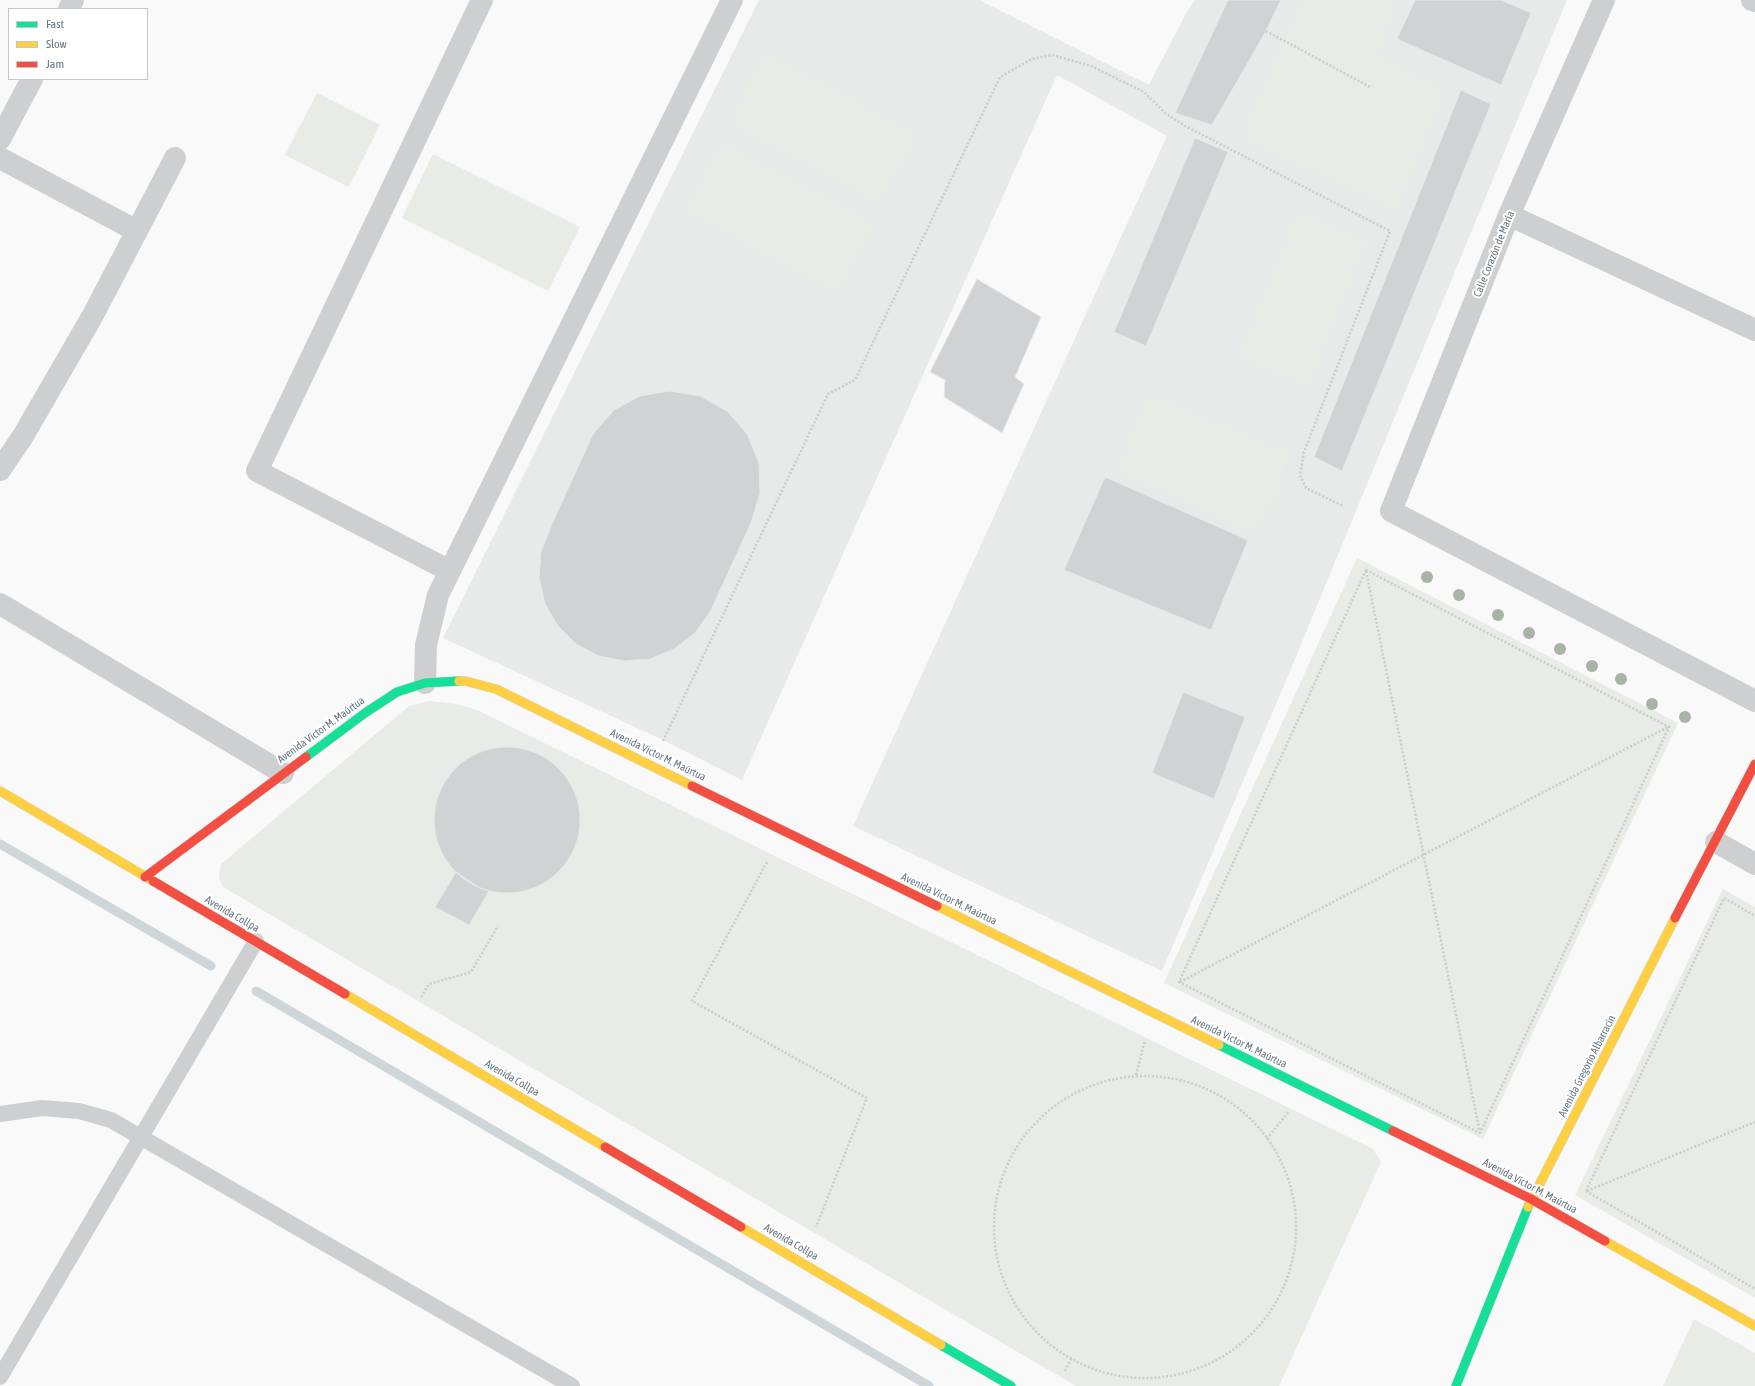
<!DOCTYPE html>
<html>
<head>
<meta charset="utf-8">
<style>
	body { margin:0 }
	#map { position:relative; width:1755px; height:1386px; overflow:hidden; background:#f9f9f9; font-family:"Asap Condensed",sans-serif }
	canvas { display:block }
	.legend { position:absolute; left:8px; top:8px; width:140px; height:72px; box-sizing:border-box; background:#fff; border:1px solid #c1c8cd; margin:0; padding:5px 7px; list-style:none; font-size:12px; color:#657683 }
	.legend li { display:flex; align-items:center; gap:8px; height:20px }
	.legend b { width:20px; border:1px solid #c1c8cd }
</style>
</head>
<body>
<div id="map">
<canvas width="1755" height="1386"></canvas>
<ul class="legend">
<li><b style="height:5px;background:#16e098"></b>Fast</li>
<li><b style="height:5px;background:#ffcf43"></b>Slow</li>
<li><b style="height:5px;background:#f24e42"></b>Jam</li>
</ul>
</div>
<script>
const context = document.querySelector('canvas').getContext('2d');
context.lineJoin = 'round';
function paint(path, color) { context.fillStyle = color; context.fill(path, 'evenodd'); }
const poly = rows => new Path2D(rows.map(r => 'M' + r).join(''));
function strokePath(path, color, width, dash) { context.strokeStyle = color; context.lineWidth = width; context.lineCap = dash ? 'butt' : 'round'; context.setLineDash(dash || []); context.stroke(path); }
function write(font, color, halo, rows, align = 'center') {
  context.font = font + ' "Asap Condensed",sans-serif'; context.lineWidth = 4; context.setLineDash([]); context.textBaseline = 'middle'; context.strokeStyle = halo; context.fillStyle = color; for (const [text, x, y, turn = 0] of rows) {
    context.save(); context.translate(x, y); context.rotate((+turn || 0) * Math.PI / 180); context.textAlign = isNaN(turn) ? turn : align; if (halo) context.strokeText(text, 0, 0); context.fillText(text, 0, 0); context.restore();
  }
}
paint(poly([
	[759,0,979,0,1149,85,1186,13,1195,0,1567,0,1285,683,1162,971,853,826,1167,136,1057,75,742,780,663,740,443,638]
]), '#e8e9e9');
paint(poly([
	[1303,0,1398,0,1377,56,1445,92,1396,210,1250,141,1244,126],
	[765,52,917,134,880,203,728,122],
	[317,93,380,125,349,187,285,155],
	[722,142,874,223,837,293,685,211],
	[433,154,580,227,548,291,402,218],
	[1297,211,1367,241,1308,386,1238,357],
	[1147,393,1288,452,1279,492,1249,532,1118,471],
	[1357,558,1678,723,1483,1139,1164,983],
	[429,701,456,704,477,710,1373,1149,1381,1162,1279,1386,1076,1386,223,887,219,878,221,864,409,706],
	[1723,889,1755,907,1755,1298,1575,1195],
	[1694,1319,1755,1353,1755,1386,1663,1386]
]), '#e8ebe6');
strokePath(poly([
	[0,844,211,966],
	[256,991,929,1386]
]), '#ced6d9', 9);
const building = poly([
	[1228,0,1281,0,1266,31,1212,125,1175,113,1228,0],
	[1415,0,1501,0,1531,13,1501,85,1397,39,1415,0],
	[1461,90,1491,104,1342,471,1314,457,1461,90],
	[1195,138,1228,152,1146,346,1114,332,1195,138],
	[977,279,1041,317,1015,377,1024,384,1002,433,944,397,945,380,930,372,977,279],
	[670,391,700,396,727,411,747,434,759,463,760,493,751,523,710,612,695,633,674,649,650,659,624,661,599,656,576,644,558,626,545,604,539,578,541,552,552,524,593,434,614,410,640,396,670,391],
	[1105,477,1248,540,1211,630,1064,570,1105,477],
	[1183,692,1245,717,1214,799,1152,773,1183,692],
	'434 820a73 73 0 1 1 146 0a73 73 0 1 1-146 0Z',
	[456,872,480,888,489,891,469,925,435,907,456,872]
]);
paint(building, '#d0d2d3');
strokePath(building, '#e8e8e8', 1);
const fast = poly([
	[306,757,365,713,397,692,425,683,459,681],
	[1219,1045,1393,1131],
	[941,1345,1011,1386],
	[1456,1386,1528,1207]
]);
const slow = poly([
	[459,681,465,681,496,689,692,786],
	[0,791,153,881],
	[937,906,1219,1045],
	[345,994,605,1147],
	[1528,1207,1675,918],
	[741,1227,941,1345],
	[1605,1241,1755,1326]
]);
const jam = poly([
	[692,786,937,906],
	[145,877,306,757],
	[153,881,345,994],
	[1675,918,1755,764],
	[1393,1131,1531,1199,1605,1241],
	[605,1147,741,1227]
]);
strokePath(fast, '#d5d6d7', 10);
strokePath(slow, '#d5d6d7', 10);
strokePath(jam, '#d5d6d7', 10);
strokePath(poly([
	[1266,31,1370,87],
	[1366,570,1179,982,1480,1133],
	[1366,570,1669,727,1480,1133],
	[1366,571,1480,1133],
	[663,741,828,394,855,380,1000,77,1032,59,1052,55,1091,66,1144,92,1165,113,1185,126,1390,231,1304,452,1300,475,1306,488,1343,506],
	[767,862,692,1001,867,1098,816,1227],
	[1180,982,1668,727],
	[421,997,429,984,471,972,498,926],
	[1136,1075,1145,1040],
	'994 1227a151 151 0 1 1 302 0a151 151 0 1 1-302 0Z',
	[1267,1139,1289,1111],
	[1586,1191,1724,898,1755,916],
	[1586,1191,1755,1289],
	[1587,1191,1755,1122],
	[1065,1371,1071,1359]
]), '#cbcccd', 2.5, [2, 2]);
strokePath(poly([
	[0,1114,42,1108,79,1111,111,1120,572,1386],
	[0,1377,256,941]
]), '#cecfd0', 16);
strokePath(poly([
	[1604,0,1509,215,1391,511,1755,701],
	[1752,0,1755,1],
	[69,9,73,0],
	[0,139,32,79],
	[0,158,137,231],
	[1509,215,1755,330],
	[0,470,23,436,93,315,175,158],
	[450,571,257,471,482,0],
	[0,604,283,773],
	[425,683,426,645,438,595,732,0],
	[1716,842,1755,864]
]), '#cecfd0', 22);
strokePath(fast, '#16e098', 9);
strokePath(slow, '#ffcf43', 9);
strokePath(jam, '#f24e42', 9);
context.fillStyle = '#a9b3a7';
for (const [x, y] of [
	[1427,577],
	[1459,595],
	[1498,615],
	[1529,633],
	[1560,649],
	[1592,666],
	[1621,679],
	[1652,704],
	[1685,717]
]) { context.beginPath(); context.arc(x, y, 6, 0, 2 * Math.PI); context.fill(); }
write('11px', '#657683', '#fff', [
	["Calle Corazón de María",1494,254,-68],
	["Avenida Víctor M. Maúrtua",321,730,-36],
	["Avenida Víctor M. Maúrtua",658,755,26],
	["Avenida Víctor M. Maúrtua",949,899,26],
	["Avenida Collpa",232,914,30],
	["Avenida Víctor M. Maúrtua",1239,1042,26],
	["Avenida Gregorio Albarracín",1587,1066,-63],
	["Avenida Collpa",512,1078,30],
	["Avenida Víctor M. Maúrtua",1530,1186,28],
	["Avenida Collpa",791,1242,30]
]);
</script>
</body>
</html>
